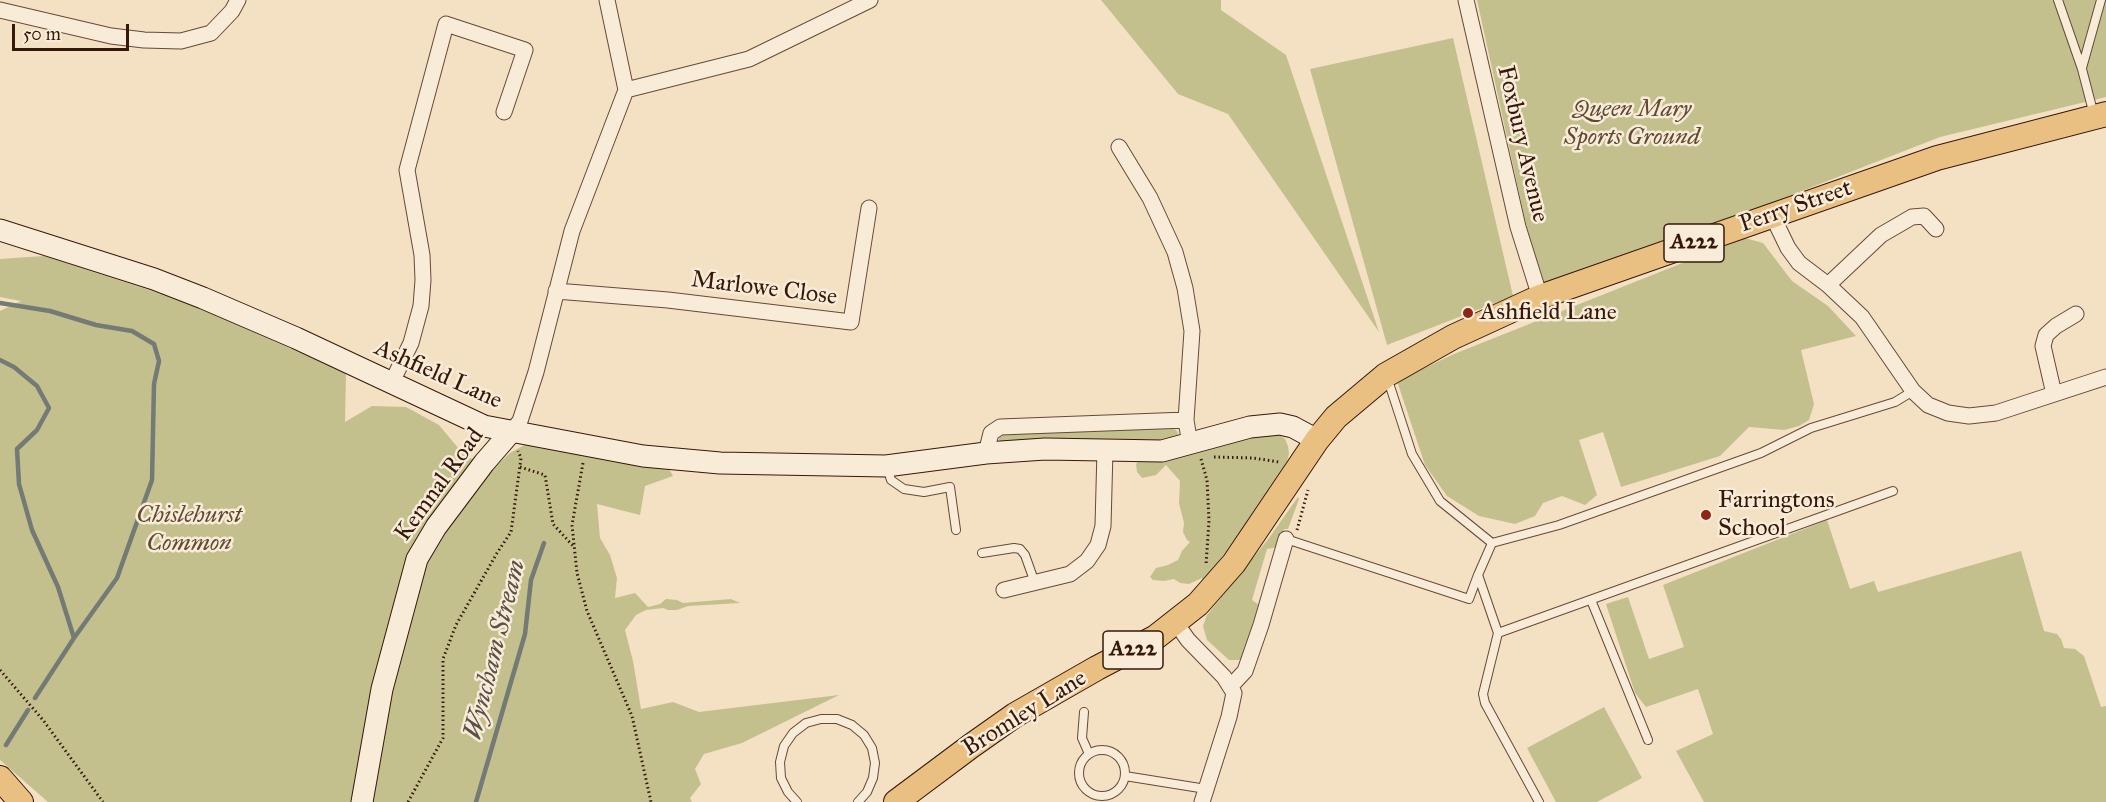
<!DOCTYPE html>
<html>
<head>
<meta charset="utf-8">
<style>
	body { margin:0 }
	#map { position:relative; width:2106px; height:802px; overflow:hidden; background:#f4e0c3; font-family:"IM FELL Great Primer",serif }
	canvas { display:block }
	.scale { position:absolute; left:12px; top:24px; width:117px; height:27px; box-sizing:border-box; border:3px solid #36180a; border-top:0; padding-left:8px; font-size:18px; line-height:21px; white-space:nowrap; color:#36180a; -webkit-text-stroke:4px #f8ebd8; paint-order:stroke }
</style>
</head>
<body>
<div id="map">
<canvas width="2106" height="802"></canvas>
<div class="scale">50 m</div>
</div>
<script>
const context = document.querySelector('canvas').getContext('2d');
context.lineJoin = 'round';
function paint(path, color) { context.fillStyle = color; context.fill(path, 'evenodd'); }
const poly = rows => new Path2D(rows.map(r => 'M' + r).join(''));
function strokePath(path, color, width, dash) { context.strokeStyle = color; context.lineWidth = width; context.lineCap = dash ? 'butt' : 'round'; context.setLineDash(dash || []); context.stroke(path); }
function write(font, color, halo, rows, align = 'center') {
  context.font = font + ' "IM FELL Great Primer",serif'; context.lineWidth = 5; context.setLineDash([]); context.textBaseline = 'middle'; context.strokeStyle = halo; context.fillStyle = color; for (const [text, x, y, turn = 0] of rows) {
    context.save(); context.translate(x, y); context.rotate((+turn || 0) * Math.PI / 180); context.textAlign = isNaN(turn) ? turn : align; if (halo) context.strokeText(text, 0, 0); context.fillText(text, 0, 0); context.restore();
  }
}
paint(poly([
	[1101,0,1221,0,1221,10,1286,55,1379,332,1228,114,1178,94],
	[1477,0,2106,0,2106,97,1940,137,1541,293],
	[1453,38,1513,296,1387,345,1310,69],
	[1745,238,1763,243,1792,281,1828,306,1856,336,1801,350,1814,404,1809,420,1799,426,1784,430,1749,427,1720,456,1621,487,1603,432,1579,440,1597,495,1585,505,1562,496,1543,503,1535,516,1515,524,1479,516,1447,496,1425,465,1397,381,1454,354],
	[44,256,183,301,346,373,345,422,372,406,406,407,439,425,464,455,493,469,510,453,528,443,668,467,673,476,645,486,640,515,597,504,600,538,610,555,617,578,615,598,635,593,648,607,660,604,666,599,677,600,683,603,731,599,740,603,688,606,677,610,668,610,663,608,646,610,636,615,625,630,633,661,641,709,673,702,699,712,839,695,742,743,704,754,695,769,701,784,690,798,692,802,48,802,0,760,0,311,21,301,0,297,0,259],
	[1171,428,1176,430,1179,435,1178,439,1167,442,1003,442,999,440,999,435,1010,431,1093,431],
	[1278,434,1285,439,1288,446,1289,454,1287,461,1232,544,1203,581,1202,578,1189,584,1180,583,1174,579,1164,581,1153,580,1150,577,1156,568,1168,565,1178,560,1182,551,1190,542,1187,540,1183,532,1184,523,1179,503,1180,481,1166,465,1156,475,1142,478,1137,472,1136,464,1139,460,1194,454,1253,437],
	[1298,497,1299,499,1288,529,1284,529,1281,543,1278,547,1267,549,1252,600,1259,605,1259,610,1241,660,1229,660,1207,640,1203,626,1207,615,1269,538],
	[1827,520,1850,589,1874,581,1878,592,2021,551,2044,631,2057,634,2061,639,2064,648,2075,649,2084,656,2101,707,2106,706,2106,802,1704,802,1676,751,1713,734,1698,689,1646,707,1635,693,1606,604,1628,597,1649,659,1684,647,1663,585],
	[1604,707,1642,778,1597,802,1556,802,1527,748]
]), '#c3c08e');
strokePath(poly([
	[0,303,50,311,96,325,132,331,154,344,159,361,154,384,152,480,117,578,74,638],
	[0,360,14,367,37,386,49,408,37,430,17,449,19,484,32,530,58,587,74,638,35,698],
	[6,745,28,710],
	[476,802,525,634,531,580,544,543]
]), '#747a74', 4.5);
const lane = poly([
	[2058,0,2082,69,2094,115],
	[2082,68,2101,0],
	[1388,380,1412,454,1440,501,1492,543],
	[887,467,891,480,904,489,924,492,950,487,956,530],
	[1893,491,1498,633,1478,575,1492,543,1559,525,1761,453,1811,428,1895,402,1913,391],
	[1286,539,1469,599,1478,575],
	[982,553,1014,548,1020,549,1025,555,1035,583],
	[1591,600,1648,740],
	[1498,633,1483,694,1485,703,1539,802],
	[1084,712,1082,738,1089,754],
	'1079 773a23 23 0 1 1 46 0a23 23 0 1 1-46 0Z',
	[1125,776,1206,789],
	[797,802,788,792,781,778,780,762,784,746,793,733,806,723,821,719,837,719,852,725,864,735,872,748,875,763,873,778,867,792,858,802]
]);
const street = poly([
	[1466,0,1518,227,1540,297],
	[0,10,111,36,144,40,181,41,211,33,232,11,238,0],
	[626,90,749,59,870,0],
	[1119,147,1150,198,1175,252,1185,288,1192,331,1186,420,1190,445],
	[1772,215,1788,248,1799,263,1828,285,1862,317,1913,391,1928,405,1948,413,1969,416,1996,413,2106,377],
	[1828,285,1881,235,1912,217,1924,216,1936,229],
	[556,291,668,300,851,322,869,208],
	[391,384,411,343,421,306,423,280,422,255,407,170,446,24,525,50,504,112],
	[2054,394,2043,346,2046,335,2056,326,2076,314],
	[510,433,520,421,536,372,572,231,626,90,607,0],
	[986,453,991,433,1000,427,1186,420],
	[1004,590,1070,574,1087,561,1098,545,1103,526,1105,450],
	[1176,623,1188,640,1224,677,1234,693,1229,717,1202,802],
	[1231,686,1245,671,1261,625,1286,539]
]);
const secondary = poly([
	[0,230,154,279,203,298,296,338,484,426,643,456,720,463,886,466,986,453,1045,449,1162,451,1250,427,1280,424,1293,427,1317,440],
	[362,802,382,689,417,559,436,527,484,463,510,433]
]);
const primary = poly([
	[0,778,21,802],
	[896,802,971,746,1015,715,1097,668,1156,637,1198,604,1234,563,1317,440,1336,417,1386,375,1453,337,1540,297,1937,158,2106,114]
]);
strokePath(lane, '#664a38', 10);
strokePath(street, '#664a38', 17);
strokePath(secondary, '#36180a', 23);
strokePath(primary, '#36180a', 26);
strokePath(poly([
	[1214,457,1253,458,1279,462],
	[1201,459,1207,480,1209,521,1206,565],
	[583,463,572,525,577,573,587,611,632,716,651,802],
	[520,467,545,475,553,524,574,547],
	[1297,530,1308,490],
	[0,670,43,720,103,802],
	[408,802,443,738,443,659,456,625,497,553,511,532,521,458,518,451]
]), '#36180a', 3, [1.5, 3]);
strokePath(lane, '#f8ebd8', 8);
strokePath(street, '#f8ebd8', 15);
strokePath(secondary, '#f8ebd8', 21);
strokePath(primary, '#eac082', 24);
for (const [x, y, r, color] of [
	[1468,313,6,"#8f2418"],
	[1706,515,6,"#8f2418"]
]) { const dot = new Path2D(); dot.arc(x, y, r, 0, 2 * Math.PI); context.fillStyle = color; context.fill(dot); strokePath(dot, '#f8ebd8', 2); }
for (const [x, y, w] of [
	[1694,243,60],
	[1133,650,60]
]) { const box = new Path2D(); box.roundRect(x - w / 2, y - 19, w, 38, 4.5); context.fillStyle = '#f8ebd8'; context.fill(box); strokePath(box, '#36180a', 1.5); }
write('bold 22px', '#36180a', null, [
	["A222",1694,243],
	["A222",1133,650]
]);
write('italic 24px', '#604a32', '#f8ebd8', [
	["Queen Mary",1632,110],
	["Sports Ground",1632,138],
	["Chislehurst",189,516],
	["Common",189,544]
]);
write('24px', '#36180a', '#f8ebd8', [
	["Foxbury Avenue",1522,144,77],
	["Perry Street",1796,207,-19],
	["Marlowe Close",764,289,7],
	["Ashfield Lane",438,375,24],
	["Kemnal Road",440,485,-54],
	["Bromley Lane",1025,714,-32]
]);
write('24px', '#36180a', '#f8ebd8', [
	["Ashfield Lane",1480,313],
	["Farringtons",1718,501],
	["School",1718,529]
], 'left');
write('italic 26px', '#5a5148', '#f8ebd8', [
	["Wyncham Stream",496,650,-76]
]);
</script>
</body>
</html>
